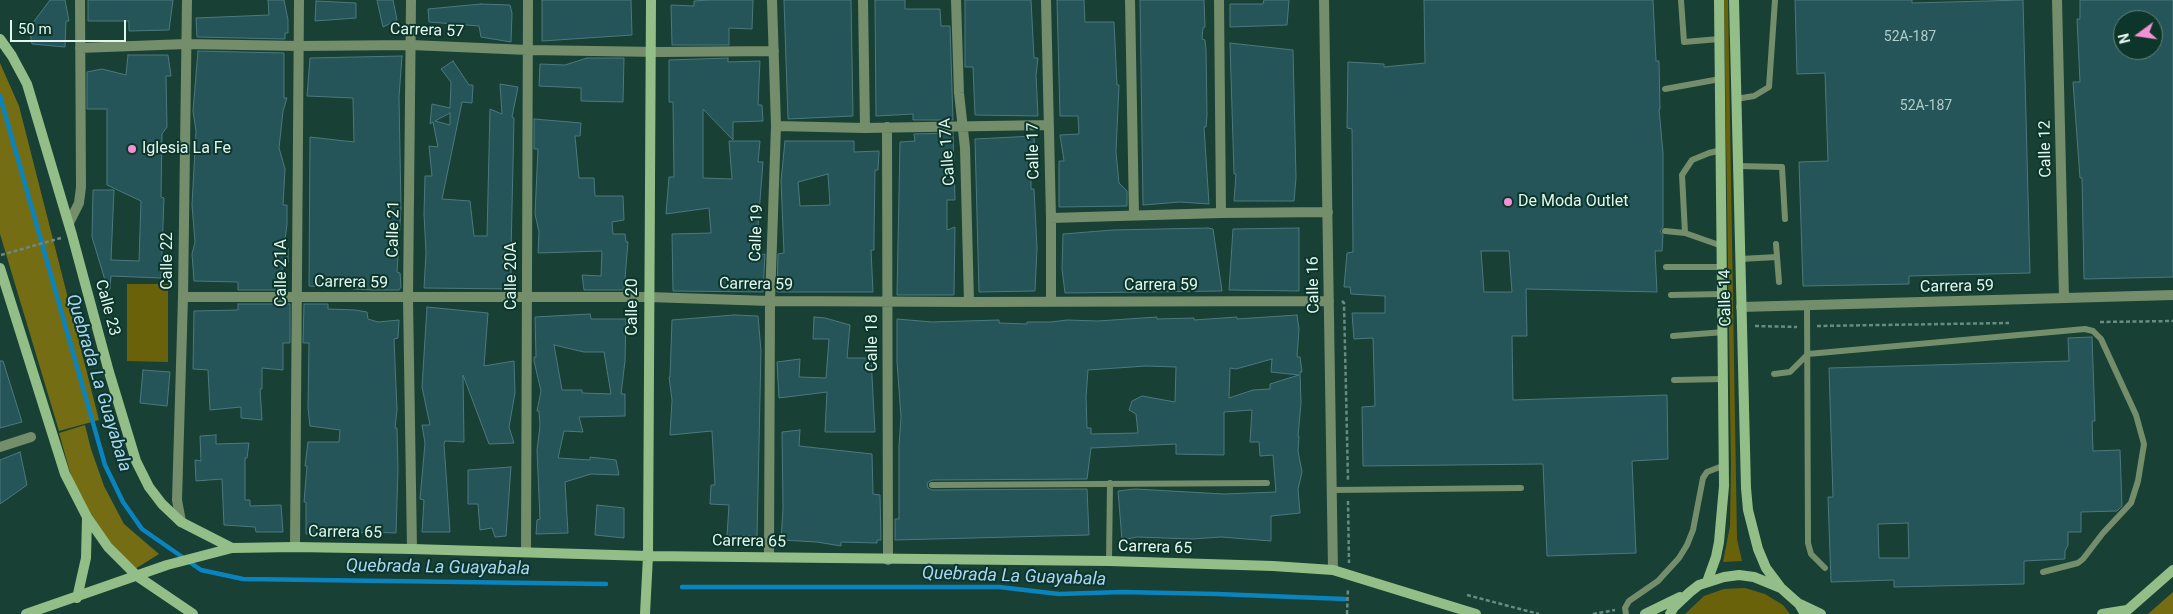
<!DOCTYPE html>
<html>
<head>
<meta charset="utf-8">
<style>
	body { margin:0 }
	#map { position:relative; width:2173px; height:614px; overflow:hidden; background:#184035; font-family:Roboto,sans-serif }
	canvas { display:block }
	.north { position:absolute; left:2113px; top:10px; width:50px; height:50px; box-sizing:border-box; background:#0d362b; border:1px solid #628379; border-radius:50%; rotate:256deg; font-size:14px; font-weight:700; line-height:20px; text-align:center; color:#e1f7ef }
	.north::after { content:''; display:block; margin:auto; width:18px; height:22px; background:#f491d3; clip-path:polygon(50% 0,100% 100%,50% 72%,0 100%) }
	.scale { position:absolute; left:10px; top:20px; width:116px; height:22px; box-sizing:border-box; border:2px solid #e1f7ef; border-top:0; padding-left:6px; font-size:15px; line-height:18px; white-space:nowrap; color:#e1f7ef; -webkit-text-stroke:4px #0d362b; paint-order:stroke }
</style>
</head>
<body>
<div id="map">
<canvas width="2173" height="614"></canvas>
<div class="north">N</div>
<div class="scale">50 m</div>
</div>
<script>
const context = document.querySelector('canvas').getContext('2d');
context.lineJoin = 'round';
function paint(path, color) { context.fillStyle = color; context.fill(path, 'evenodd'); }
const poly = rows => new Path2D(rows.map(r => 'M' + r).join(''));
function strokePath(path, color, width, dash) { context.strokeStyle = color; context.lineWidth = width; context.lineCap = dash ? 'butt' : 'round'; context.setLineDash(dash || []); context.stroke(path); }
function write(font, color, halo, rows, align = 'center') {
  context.font = font + ' Roboto,sans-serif'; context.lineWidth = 4; context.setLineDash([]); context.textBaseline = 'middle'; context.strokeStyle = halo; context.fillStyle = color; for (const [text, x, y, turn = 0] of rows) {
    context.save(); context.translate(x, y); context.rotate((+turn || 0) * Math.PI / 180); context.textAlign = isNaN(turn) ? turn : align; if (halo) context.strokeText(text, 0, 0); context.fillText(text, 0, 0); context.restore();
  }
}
paint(poly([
	[1724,0,1728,0,1737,539,1742,561,1723,562,1730,526,1731,465],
	[127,284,168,284,168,362,127,361],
	[1745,588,1765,594,1783,605,1790,614,1685,614,1704,596,1724,589]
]), '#6a620b');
paint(poly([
	[0,63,19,106,99,420,59,431,0,234],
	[85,425,91,449,104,486,124,524,159,554,135,569,99,530,72,479,59,433],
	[2173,592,2173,614,2148,614]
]), '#746d14');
strokePath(poly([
	[0,96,105,465,123,502,142,529,201,570,243,579,606,584],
	[682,587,999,587,1059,594,1122,592,1217,594,1345,599]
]), '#0a84bf', 4.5);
const building = poly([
	[50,0,65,0,69,21,66,21,65,47,32,44,29,28,50,0],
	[88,0,173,0,169,30,129,31,129,21,88,21,88,0],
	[268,0,284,0,288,20,288,33,285,33,285,39,197,37,196,18,269,15,268,0],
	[377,0,393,0,397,20,383,27,377,0],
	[542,0,631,0,632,35,542,41,542,0],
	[709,0,753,0,752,29,729,28,729,45,672,45,671,5,694,6,694,1,709,0],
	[784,0,851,0,853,116,788,119,784,0],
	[875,0,905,0,905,9,940,9,941,26,950,26,953,120,913,120,913,114,876,116,875,0],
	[965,0,1031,0,1034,58,1038,58,1036,75,1038,116,975,115,973,67,965,67,965,0],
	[1057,0,1084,0,1085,22,1114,22,1117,85,1119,85,1116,152,1119,183,1127,191,1127,206,1059,207,1059,161,1064,161,1060,135,1079,134,1078,116,1060,116,1057,0],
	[1140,0,1204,0,1205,27,1203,28,1202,39,1205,40,1206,49,1207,115,1206,127,1204,127,1209,204,1180,202,1143,205,1140,0],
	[1264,0,1289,0,1287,25,1230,27,1230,4,1263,4,1264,0],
	[1424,0,1653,0,1656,61,1659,61,1660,109,1659,109,1663,153,1663,227,1660,231,1663,235,1662,251,1655,251,1657,292,1526,289,1527,336,1512,336,1513,400,1667,395,1668,459,1632,461,1636,553,1547,556,1543,464,1363,466,1362,407,1375,406,1373,338,1354,339,1352,313,1385,313,1385,296,1351,294,1350,287,1344,287,1347,253,1353,252,1352,129,1347,128,1348,62,1384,64,1384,67,1425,63,1424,0],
	[1481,251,1509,251,1512,292,1484,292,1481,251],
	[1795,0,1912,0,1912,3,2023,0,2030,273,1909,276,1909,284,1803,286,1799,162,1828,161,1825,73,1797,74,1795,0],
	[2080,0,2173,0,2173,277,2084,279,2082,178,2080,178,2073,82,2080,82,2077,19,2080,19,2080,0],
	[2123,20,2153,20,2153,50,2123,50,2123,20],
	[316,1,356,3,356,18,315,21,316,1],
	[481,4,510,5,512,13,511,42,481,37,479,26,429,22,428,9,481,4],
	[1230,43,1293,50,1296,178,1294,201,1234,201,1236,174,1234,174,1230,43],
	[198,51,284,53,284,98,287,98,283,111,279,148,285,169,283,205,287,205,287,224,284,248,288,248,288,263,282,263,283,290,238,290,238,282,194,281,192,254,195,242,192,205,196,131,193,111,198,51],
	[128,55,168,55,171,76,166,76,167,127,162,134,161,197,164,198,161,278,111,276,110,289,108,290,92,237,93,190,114,190,111,260,139,261,141,201,107,185,107,109,87,109,87,72,102,69,126,75,128,55],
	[402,56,399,97,401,208,397,272,400,273,401,287,399,290,372,290,353,289,354,285,329,285,329,287,309,286,310,137,354,142,353,98,307,96,310,58,402,56],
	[587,58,624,58,623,102,581,101,581,88,539,86,540,64,565,65,587,58],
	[728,58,728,62,760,61,758,105,762,105,763,121,733,122,733,140,703,109,703,178,732,179,729,141,760,141,758,162,763,162,758,226,761,226,759,255,765,254,763,292,673,291,672,234,711,233,709,208,666,214,669,177,674,177,673,102,669,102,669,60,728,58],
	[453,61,469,85,473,85,472,103,462,102,442,199,470,201,474,236,487,236,490,109,502,114,500,84,518,87,512,117,514,118,511,253,503,253,503,269,511,269,511,274,515,274,513,289,424,288,426,253,424,214,425,176,432,176,429,146,438,147,433,122,430,124,432,104,450,108,451,82,441,69,453,61],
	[450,113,450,125,435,121,450,113],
	[534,119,581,123,580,136,575,136,579,178,594,178,595,196,623,196,624,220,612,222,613,234,625,234,626,242,628,242,624,290,584,290,582,275,601,276,602,251,538,253,539,232,535,214,538,149,534,149,534,119],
	[953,133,955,200,947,200,947,230,955,227,954,295,897,295,900,142,915,141,914,134,953,133],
	[1034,136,1035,156,1031,156,1031,189,1034,189,1037,248,1035,291,979,292,975,139,1034,136],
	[785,141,854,141,854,152,879,151,878,170,875,170,874,237,874,250,871,250,873,292,777,292,778,254,784,253,781,181,785,141],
	[828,174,830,205,800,206,798,182,828,174],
	[1208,228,1213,229,1222,291,1065,293,1062,269,1063,234,1113,230,1208,228],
	[1299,228,1299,291,1229,290,1233,229,1299,228],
	[238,304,290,304,290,343,283,343,283,370,262,368,262,389,260,389,262,420,241,418,241,407,210,410,208,370,193,369,194,311,238,310,238,304],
	[304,304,328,304,328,309,355,310,367,312,368,319,378,322,399,320,398,338,394,339,397,410,395,428,397,428,398,469,396,533,368,532,341,535,306,534,306,502,304,502,307,466,305,466,308,442,339,442,340,430,310,426,308,408,309,343,303,343,304,304],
	[427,307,488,313,484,366,514,361,515,393,509,427,514,443,489,444,463,375,464,442,445,441,444,444,450,532,422,532,424,500,420,499,425,443,422,425,430,425,422,387,427,307],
	[590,314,591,319,626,319,625,361,621,394,625,394,625,416,579,417,583,432,564,431,558,458,590,460,590,457,616,460,619,475,591,474,565,482,568,533,536,534,537,520,540,519,537,450,540,426,539,411,537,411,541,391,534,361,534,357,536,357,535,317,590,314],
	[554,345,584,352,604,352,611,394,582,393,582,390,562,390,554,345],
	[734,315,758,316,761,351,757,536,727,536,729,505,710,504,711,485,715,485,712,431,670,435,672,400,669,377,670,377,672,320,734,315],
	[1297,315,1299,329,1297,357,1300,357,1302,372,1300,372,1301,403,1298,436,1299,436,1298,451,1302,472,1298,489,1300,513,1271,516,1271,541,1221,537,1192,539,1137,537,1122,540,1118,491,1135,489,1224,494,1276,492,1273,455,1260,456,1259,442,1250,442,1252,410,1224,412,1224,455,1176,454,1176,444,1091,448,1087,479,932,480,927,483,928,488,932,490,1087,489,1089,535,895,540,895,519,899,519,899,446,901,417,897,362,897,319,932,322,999,320,999,323,1027,324,1027,322,1051,322,1067,320,1098,321,1157,317,1157,319,1194,318,1194,320,1237,317,1237,319,1297,315],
	[1272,359,1271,372,1299,375,1270,384,1270,389,1253,390,1229,398,1230,368,1236,369,1272,359],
	[1146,366,1176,367,1175,402,1142,396,1132,401,1129,410,1136,414,1138,433,1091,434,1091,428,1087,428,1086,397,1088,370,1146,366],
	[814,317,825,318,850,325,847,358,871,358,875,432,825,432,827,392,779,398,777,362,800,359,799,377,826,378,829,339,813,339,814,317],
	[2092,337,2095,421,2092,421,2093,451,2120,450,2122,506,2117,511,2081,512,2081,532,2068,532,2068,545,2065,551,2065,559,2024,561,2024,584,1894,587,1894,580,1831,582,1828,497,1833,497,1829,368,2069,361,2068,338,2092,337],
	[1908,523,1909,558,1879,558,1878,524,1908,523],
	[0,361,3,361,22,422,0,428,0,361],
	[143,370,170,372,167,406,140,403,143,370],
	[800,430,799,446,872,454,873,494,880,495,881,540,877,540,877,543,841,542,841,546,817,542,781,540,783,508,782,432,800,430],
	[216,435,216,444,249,443,247,458,245,458,245,500,250,500,250,506,281,505,283,532,256,532,255,527,224,525,222,479,196,481,195,460,201,461,200,436,216,435],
	[20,452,27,485,0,504,0,460,20,452],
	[511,467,506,536,495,537,492,528,480,530,478,504,468,504,468,470,511,467],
	[597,505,624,508,624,538,595,535,597,505]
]);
paint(building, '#255459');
strokePath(building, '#4c797e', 1);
strokePath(poly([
	[1,255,61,238],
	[1342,301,1344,303,1348,480],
	[2100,322,2173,321],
	[1755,326,1797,327],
	[1817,326,2009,323],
	[1348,501,1349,563],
	[1467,595,1539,614],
	[1347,614,1348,588],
	[1593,614,1615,610]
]), '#6a8b81', 2.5, [4, 2.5]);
strokePath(poly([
	[1681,0,1684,42,1719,39],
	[1665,89,1720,79],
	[1736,99,1754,96,1769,87,1775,0],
	[1738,166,1782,167,1785,219],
	[1665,231,1685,233,1722,246],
	[1685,233,1682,175,1692,160,1709,153,1722,150],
	[1776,244,1779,282],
	[1740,259,1777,257],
	[1666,267,1723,267],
	[1671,295,1723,294],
	[1807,305,1808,543,1811,554,1825,568],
	[1673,336,1724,332],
	[1774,374,1790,372,1808,354,2085,329,2093,331,2101,339,2136,415,2144,444,2138,481,2131,503,2103,533,2083,559,2078,563,2043,572],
	[1674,380,1723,379],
	[932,485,1267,483],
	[1333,490,1521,488],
	[1109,561,1110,483],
	[1626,614,1625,608,1629,601,1658,581,1679,558,1687,545,1693,530,1703,478,1707,472,1725,465]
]), '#748d6b', 6);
strokePath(poly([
	[411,0,408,298,412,549],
	[863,0,865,128],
	[956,0,959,93,965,148,969,302],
	[1046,0,1051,218,1051,301],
	[1130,0,1134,215],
	[1219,0,1221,213],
	[1324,0,1333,570],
	[2057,0,2064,298],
	[80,48,186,44,299,46,411,45,528,50,659,52,774,51],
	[776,126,865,128,1049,125],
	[887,127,888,560],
	[1051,218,1221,213,1328,212],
	[69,223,79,203,81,187,80,0],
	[183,297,648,297,770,301,969,302,1329,301],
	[1741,307,2173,295],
	[0,447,31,437],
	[181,522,177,500,183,297,187,0],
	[295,547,299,0],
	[526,552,528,0],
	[769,557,770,301,776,126,772,0]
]), '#748d6b', 10);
strokePath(poly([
	[1734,0,1746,488,1748,510,1758,549,1766,568,1781,588],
	[0,39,12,56,27,84,72,235,109,372,136,461,149,487,162,504,181,522,232,548],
	[0,268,65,474,87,517,108,547,137,576,193,614],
	[1707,582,1716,557,1719,542,1724,486,1719,0],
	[77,598,86,558,87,518],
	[1800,604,1821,614],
	[26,614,167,565,209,554,232,548,295,547,412,549,648,556,1109,561,1273,566,1333,570,1476,614],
	[645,614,648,556,651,0],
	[1645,614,1680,597],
	[1670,614,1674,607,1690,592,1699,585,1724,577,1739,575,1754,577,1781,588,1799,604,1805,614],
	[2102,614,2127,610],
	[2123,614,2173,570]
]), '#94be87', 10);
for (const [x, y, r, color] of [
	[132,149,5,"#f491d3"],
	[1508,202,5,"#f491d3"]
]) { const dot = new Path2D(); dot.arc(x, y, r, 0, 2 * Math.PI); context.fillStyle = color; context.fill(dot); strokePath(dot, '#0d362b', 2); }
write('14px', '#b2ceca', null, [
	["52A-187",1910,37],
	["52A-187",1926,106]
]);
write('16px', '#e1f7ef', '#0d362b', [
	["Carrera 57",427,31,2],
	["Calle 12",2046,149,-91],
	["Calle 17",1034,151,-91],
	["Calle 17A",948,152,-94],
	["Calle 21",394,229,-89],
	["Calle 19",757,233,-88],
	["Calle 22",168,261,-90],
	["Calle 21A",282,273,-90],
	["Calle 20A",512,276,-90],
	["Carrera 59",351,283,1],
	["Carrera 59",756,285,1],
	["Calle 16",1314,285,-91],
	["Carrera 59",1161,286],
	["Carrera 59",1957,287,-1],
	["Calle 14",1726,298,-91],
	["Calle 20",633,307,-90],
	["Calle 23",107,308,75],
	["Calle 18",873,343,-90],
	["Carrera 65",345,533,1],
	["Carrera 65",749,542,1],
	["Carrera 65",1155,548,2]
]);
write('16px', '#e1f7ef', '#0d362b', [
	["Iglesia La Fe",142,149],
	["De Moda Outlet",1518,202]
], 'left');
write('italic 18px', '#a9d5f5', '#0d362b', [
	["Quebrada La Guayabala",98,383,73],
	["Quebrada La Guayabala",438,568,1],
	["Quebrada La Guayabala",1014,577,2]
]);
</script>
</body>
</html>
